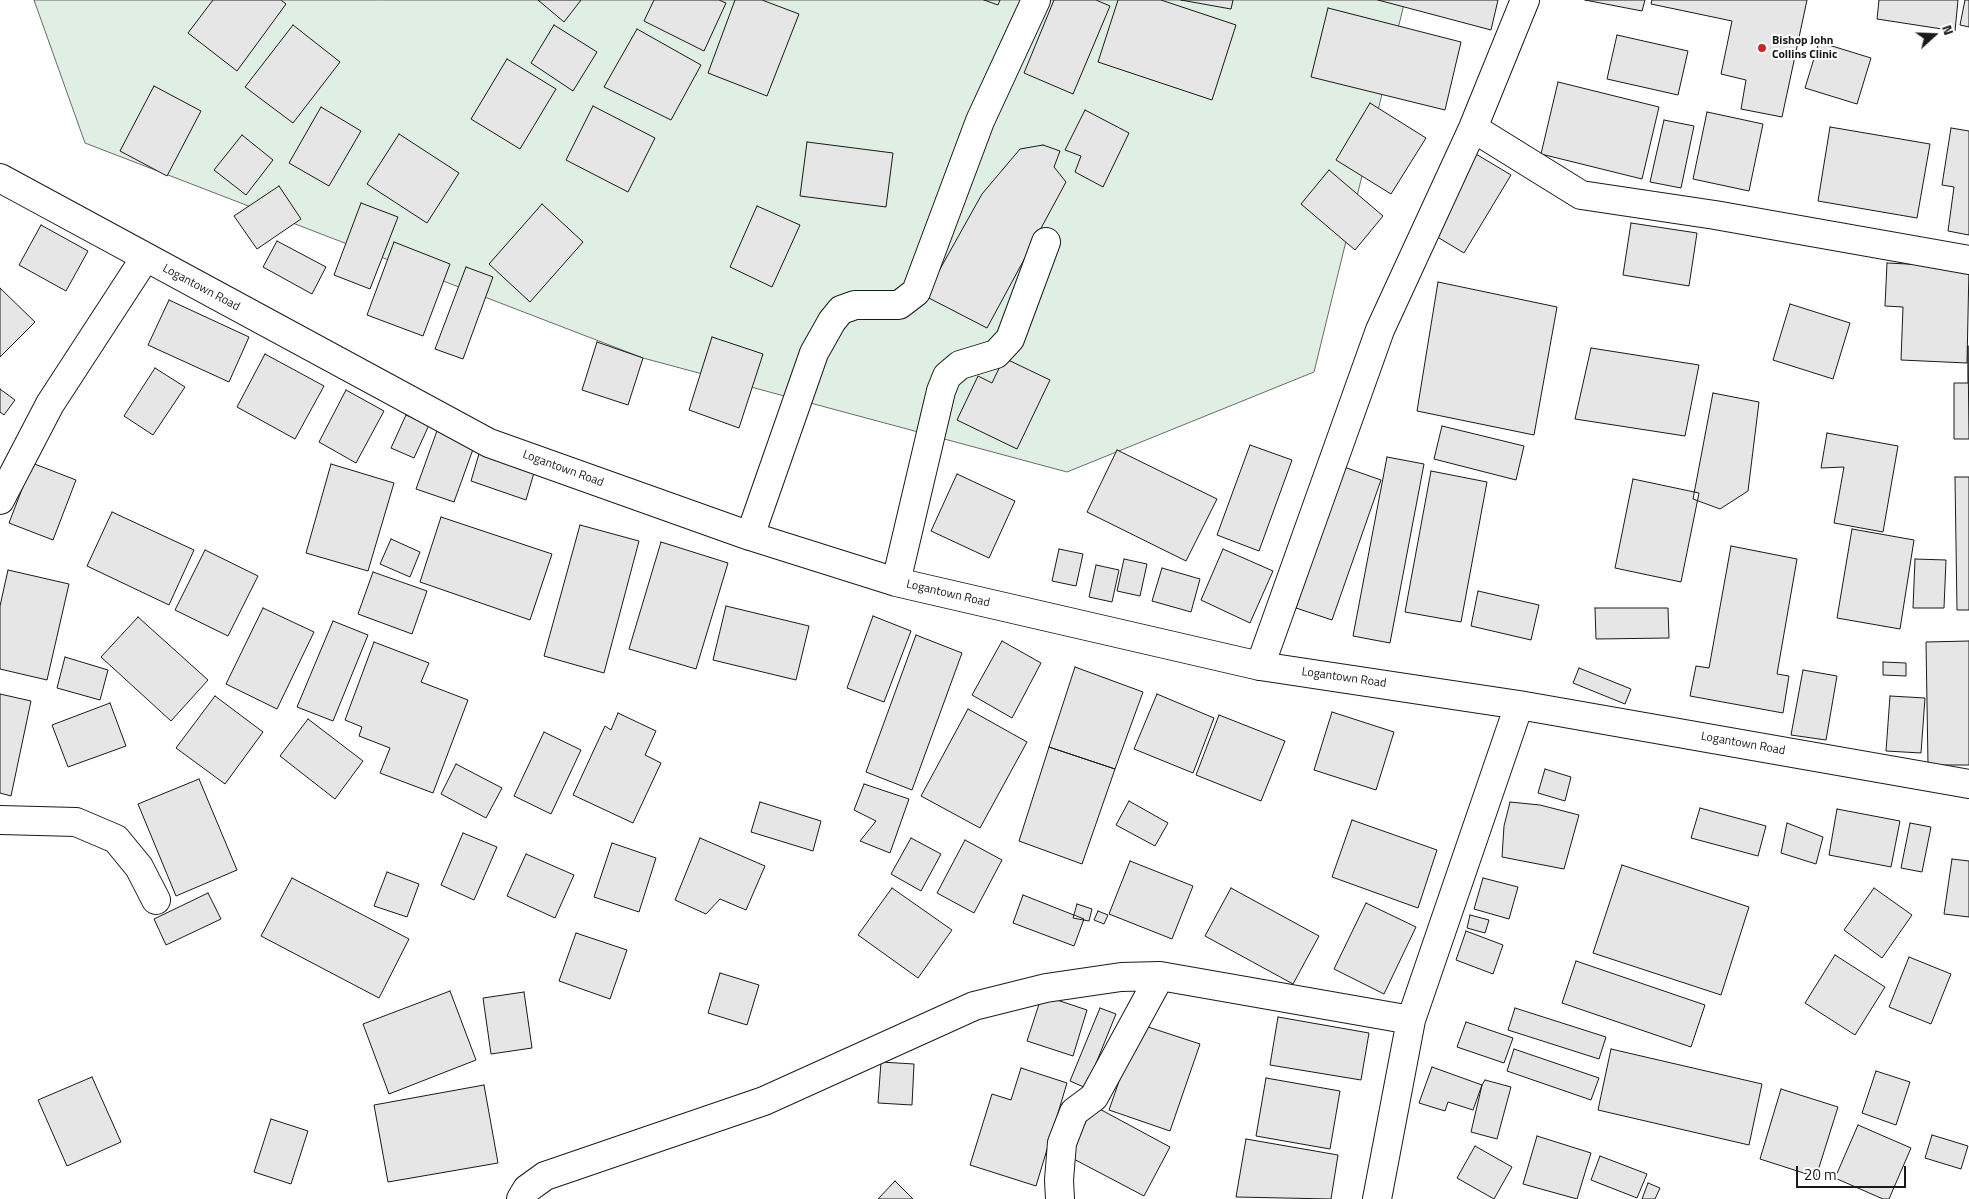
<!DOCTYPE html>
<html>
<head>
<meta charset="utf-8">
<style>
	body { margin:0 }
	#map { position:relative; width:1969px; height:1199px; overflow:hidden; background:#fff; font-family:"Titillium Web",sans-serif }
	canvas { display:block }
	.north { position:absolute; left:1909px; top:10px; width:50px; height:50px; -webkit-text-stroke:4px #fff; paint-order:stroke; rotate:70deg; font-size:14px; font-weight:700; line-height:20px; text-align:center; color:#1a1a1a }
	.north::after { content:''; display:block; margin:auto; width:18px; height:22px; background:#1a1a1a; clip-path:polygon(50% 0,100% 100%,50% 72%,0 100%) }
	.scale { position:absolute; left:1796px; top:1166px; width:110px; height:22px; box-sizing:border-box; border:2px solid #1a1a1a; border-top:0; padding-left:6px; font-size:15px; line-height:18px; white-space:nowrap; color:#1a1a1a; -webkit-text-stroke:4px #fff; paint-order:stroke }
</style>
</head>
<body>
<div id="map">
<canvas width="1969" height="1199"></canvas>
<div class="north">N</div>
<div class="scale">20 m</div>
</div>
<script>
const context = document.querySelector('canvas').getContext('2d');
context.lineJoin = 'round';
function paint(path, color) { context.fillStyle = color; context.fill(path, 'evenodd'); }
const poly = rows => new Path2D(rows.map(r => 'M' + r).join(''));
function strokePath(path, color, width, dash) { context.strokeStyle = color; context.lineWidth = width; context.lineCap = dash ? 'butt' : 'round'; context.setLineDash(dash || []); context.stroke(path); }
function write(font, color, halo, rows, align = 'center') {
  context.font = font + ' "Titillium Web",sans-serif'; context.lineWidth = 4; context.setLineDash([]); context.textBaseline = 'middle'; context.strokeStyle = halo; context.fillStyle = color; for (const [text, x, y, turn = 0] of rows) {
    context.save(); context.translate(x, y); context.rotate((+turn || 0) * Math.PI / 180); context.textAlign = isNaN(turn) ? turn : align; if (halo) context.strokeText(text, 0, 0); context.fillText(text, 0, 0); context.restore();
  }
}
const green = poly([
	[34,0,1405,0,1314,372,1067,472,643,358,85,143,34,0]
]);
paint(green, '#e0efe3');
strokePath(green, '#6a6a6a', 1);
const building = poly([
	[213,0,281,0,286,4,237,71,188,33,213,0],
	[538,0,581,0,564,22,538,0],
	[654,0,719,0,726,3,704,51,644,21,654,0],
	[735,0,762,0,799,14,767,96,708,73,735,0],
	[984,0,1000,0,998,5,984,0],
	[1054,0,1096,0,1110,6,1073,94,1024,73,1054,0],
	[1118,0,1161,0,1236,25,1212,100,1098,62,1118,0],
	[1181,0,1233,0,1231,9,1181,0],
	[1378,0,1498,0,1491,30,1378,0],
	[1585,0,1645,0,1642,11,1585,0],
	[1652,0,1807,0,1782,117,1741,109,1746,80,1721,74,1732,21,1651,4,1652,0],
	[1879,0,1958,0,1955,31,1877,19,1879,0],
	[1965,0,1969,0,1969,27,1960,25,1965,0],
	[1328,8,1461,42,1445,110,1311,77,1328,8],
	[293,25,340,62,293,123,245,87,293,25],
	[554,25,597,52,573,91,531,63,554,25],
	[637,29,701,65,671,120,604,87,637,29],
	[1617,35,1688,51,1678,95,1607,79,1617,35],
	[1819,42,1871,58,1857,104,1805,88,1819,42],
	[507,59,556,89,520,149,471,119,507,59],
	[1558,82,1659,107,1642,179,1541,154,1558,82],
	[154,86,201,111,167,176,120,151,154,86],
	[1370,103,1426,138,1391,194,1336,160,1370,103],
	[593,106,655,138,628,192,566,160,593,106],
	[321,107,361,131,329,186,289,163,321,107],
	[1085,110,1129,133,1103,187,1075,172,1081,156,1065,150,1085,110],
	[1707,112,1763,124,1749,191,1693,179,1707,112],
	[1664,120,1694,126,1681,188,1650,182,1664,120],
	[1830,127,1930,144,1917,218,1818,201,1830,127],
	[1951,128,1969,131,1969,235,1948,231,1954,187,1942,185,1951,128],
	[399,134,459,173,427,223,367,184,399,134],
	[242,135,273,160,246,195,214,170,242,135],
	[807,142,893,153,886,207,800,196,807,142],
	[1043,145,1060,151,1054,167,1066,182,987,328,925,296,982,194,1020,149,1043,145],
	[1476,154,1511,175,1464,253,1429,232,1476,154],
	[1329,170,1383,216,1355,250,1301,204,1329,170],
	[279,186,301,219,257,249,234,216,279,186],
	[361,203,398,217,370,289,334,275,361,203],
	[542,204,583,242,530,302,489,264,542,204],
	[757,206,800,225,772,287,730,267,757,206],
	[1631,223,1697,233,1689,286,1623,275,1631,223],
	[41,225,88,251,66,291,19,265,41,225],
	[277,241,326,267,312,294,263,267,277,241],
	[394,242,450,264,423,336,367,315,394,242],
	[1887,263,1969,267,1967,363,1901,360,1903,307,1885,306,1887,263],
	[466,267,493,277,463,359,435,349,466,267],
	[1438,282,1557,307,1534,435,1417,411,1438,282],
	[0,288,35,322,0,357,0,288],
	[169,300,249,337,229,382,148,345,169,300],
	[1790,304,1850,323,1833,379,1773,360,1790,304],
	[712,337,763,354,739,428,689,410,712,337],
	[597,342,643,358,628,405,582,390,597,342],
	[1968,346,1969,439,1954,439,1954,383,1968,383,1968,346],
	[1591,348,1699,365,1685,436,1575,419,1591,348],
	[265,354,324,386,295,439,237,407,265,354],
	[1004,358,1050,380,1017,449,957,420,978,376,992,383,1004,358],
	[155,368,185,387,153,435,124,416,155,368],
	[0,389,15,400,4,415,0,412,0,389],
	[346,390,384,411,356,463,319,442,346,390],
	[1713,393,1759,402,1748,491,1720,509,1693,499,1713,393],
	[406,415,429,425,414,458,391,448,406,415],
	[1442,426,1524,446,1516,480,1434,459,1442,426],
	[438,428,476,441,454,502,416,489,438,428],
	[1827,433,1898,446,1883,532,1834,523,1844,467,1821,468,1827,433],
	[1250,445,1292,460,1259,551,1217,535,1250,445],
	[481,447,536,466,526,500,471,481,481,447],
	[1117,450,1217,499,1186,561,1087,512,1117,450],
	[1387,457,1424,464,1390,643,1353,636,1387,457],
	[32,463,76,480,53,540,9,523,32,463],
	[331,464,394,483,368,571,306,553,331,464],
	[1344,467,1381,480,1332,620,1296,608,1344,467],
	[1431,471,1487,482,1461,622,1405,612,1431,471],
	[957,474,1015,501,989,558,931,531,957,474],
	[1955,477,1969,477,1969,610,1957,610,1955,477],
	[1633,479,1699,493,1681,582,1615,568,1633,479],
	[112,512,194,550,169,605,87,566,112,512],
	[441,517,552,554,530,620,420,582,441,517],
	[580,525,639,541,604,673,544,656,580,525],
	[1852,529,1914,540,1900,629,1837,618,1852,529],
	[391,539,420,552,410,577,380,564,391,539],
	[661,542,728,563,696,669,629,649,661,542],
	[1731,546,1797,559,1777,674,1789,676,1783,713,1690,696,1696,666,1709,668,1731,546],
	[1059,549,1083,554,1076,586,1052,581,1059,549],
	[1223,549,1273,571,1250,623,1201,600,1223,549],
	[205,550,258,576,228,636,175,610,205,550],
	[1124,559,1147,564,1140,596,1117,591,1124,559],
	[1915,559,1946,560,1944,608,1913,608,1915,559],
	[1096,565,1119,570,1112,602,1089,597,1096,565],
	[1162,568,1200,579,1191,612,1152,601,1162,568],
	[8,570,69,584,47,680,0,669,0,606,8,570],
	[373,572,427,591,412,634,358,614,373,572],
	[1478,591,1539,605,1531,640,1471,626,1478,591],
	[726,606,809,626,796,680,713,660,726,606],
	[263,608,314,632,277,709,226,684,263,608],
	[1595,608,1668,608,1669,638,1596,639,1595,608],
	[873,616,911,631,884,702,847,688,873,616],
	[138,617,208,680,171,721,101,657,138,617],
	[333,621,368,635,333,721,297,707,333,621],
	[916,635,962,653,912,790,866,772,916,635],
	[1002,641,1041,663,1012,718,972,695,1002,641],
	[1969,641,1969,765,1928,765,1926,642,1969,641],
	[374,642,429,663,421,682,468,700,433,793,380,773,390,748,359,736,362,727,345,720,374,642],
	[65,657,108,670,100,700,57,688,65,657],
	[1883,662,1906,663,1906,676,1883,675,1883,662],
	[1075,667,1143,692,1115,769,1049,747,1075,667],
	[1579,668,1631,689,1625,704,1573,683,1579,668],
	[1803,670,1837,676,1826,740,1791,735,1803,670],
	[0,694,31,701,11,796,0,793,0,694],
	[1157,694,1214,718,1193,773,1134,749,1157,694],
	[215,696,263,732,225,784,176,748,215,696],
	[1890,696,1925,698,1921,753,1886,751,1890,696],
	[110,703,126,746,68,767,52,725,110,703],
	[968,709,1027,742,980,828,921,796,968,709],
	[1332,712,1394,732,1376,790,1314,770,1332,712],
	[618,713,656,731,645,755,661,763,633,823,573,795,605,726,611,730,618,713],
	[1219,715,1285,741,1261,801,1196,775,1219,715],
	[308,719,363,761,335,799,280,756,308,719],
	[544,732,581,750,551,814,514,796,544,732],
	[1049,747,1115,769,1082,864,1019,841,1049,747],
	[456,764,502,788,486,818,441,794,456,764],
	[1545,769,1571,777,1565,801,1538,793,1545,769],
	[199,779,237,870,176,896,138,804,199,779],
	[864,784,909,799,890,853,860,841,876,821,854,810,864,784],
	[1129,801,1168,823,1155,846,1116,825,1129,801],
	[760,802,821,821,813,851,751,832,760,802],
	[1510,802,1540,805,1579,815,1564,869,1502,857,1504,826,1510,802],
	[1700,808,1766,826,1758,856,1691,838,1700,808],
	[1837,809,1900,821,1891,867,1829,855,1837,809],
	[1352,820,1437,850,1418,908,1332,877,1352,820],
	[1787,823,1823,837,1816,864,1781,853,1787,823],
	[1910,823,1931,827,1922,872,1901,868,1910,823],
	[463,833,497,847,474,900,441,885,463,833],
	[700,838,765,866,746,910,720,899,706,914,675,900,700,838],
	[911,838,941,854,921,891,891,874,911,838],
	[965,840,1002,860,974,913,937,893,965,840],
	[612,843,656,858,639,912,594,897,612,843],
	[526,854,574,875,555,918,507,896,526,854],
	[1952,859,1969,861,1969,917,1944,914,1952,859],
	[1130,861,1193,886,1172,939,1109,914,1130,861],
	[1622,865,1749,907,1721,995,1593,953,1622,865],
	[387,872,419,884,407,917,374,906,387,872],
	[292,878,409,939,379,998,261,936,292,878],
	[1483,878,1518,887,1509,919,1474,909,1483,878],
	[892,888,952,930,918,978,858,935,892,888],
	[1231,888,1319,936,1293,984,1205,936,1231,888],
	[1874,888,1912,915,1882,958,1844,930,1874,888],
	[208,893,221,919,166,945,154,919,208,893],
	[1023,895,1084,919,1074,946,1013,923,1023,895],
	[1366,903,1416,927,1384,994,1334,969,1366,903],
	[1077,904,1092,909,1089,921,1073,918,1077,904],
	[1098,911,1108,915,1104,924,1094,920,1098,911],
	[1470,915,1489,920,1485,933,1467,928,1470,915],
	[1466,931,1503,945,1493,974,1456,960,1466,931],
	[576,933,627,950,610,999,559,981,576,933],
	[1835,955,1885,987,1855,1035,1805,1003,1835,955],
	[1909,957,1951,974,1931,1024,1889,1007,1909,957],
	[1576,961,1705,1005,1691,1047,1562,1003,1576,961],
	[720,973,759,985,747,1025,708,1013,720,973],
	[450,991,476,1060,389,1094,363,1024,450,991],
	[524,992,532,1048,491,1054,483,998,524,992],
	[1042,995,1087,1010,1073,1056,1027,1041,1042,995],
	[1100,1008,1116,1014,1086,1088,1070,1081,1100,1008],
	[1515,1008,1606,1037,1599,1059,1508,1030,1515,1008],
	[1278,1017,1369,1033,1361,1080,1270,1065,1278,1017],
	[1466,1022,1513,1038,1504,1063,1457,1047,1466,1022],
	[1139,1024,1200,1044,1170,1131,1109,1110,1139,1024],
	[1514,1049,1599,1078,1591,1100,1507,1071,1514,1049],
	[1611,1049,1762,1084,1749,1145,1598,1110,1611,1049],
	[881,1062,914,1064,912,1105,878,1103,881,1062],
	[1432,1067,1482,1085,1473,1110,1448,1102,1445,1111,1419,1103,1432,1067],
	[1021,1068,1067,1083,1036,1186,970,1165,992,1094,1011,1100,1021,1068],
	[1876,1071,1910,1082,1896,1125,1862,1113,1876,1071],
	[92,1077,121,1142,67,1166,38,1100,92,1077],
	[1266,1078,1340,1091,1330,1149,1256,1136,1266,1078],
	[1485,1080,1511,1087,1497,1139,1471,1132,1482,1085,1485,1080],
	[484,1085,498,1163,388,1182,374,1105,484,1085],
	[1781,1089,1838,1107,1816,1177,1760,1159,1781,1089],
	[1094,1106,1170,1147,1144,1196,1068,1156,1094,1106],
	[271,1119,308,1131,291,1184,254,1172,271,1119],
	[1858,1125,1911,1148,1889,1199,1883,1199,1835,1178,1858,1125],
	[1932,1135,1968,1146,1961,1169,1925,1158,1932,1135],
	[1537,1136,1591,1153,1577,1199,1523,1184,1537,1136],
	[1246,1139,1338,1155,1331,1199,1236,1197,1246,1139],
	[1475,1146,1512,1167,1494,1199,1457,1178,1475,1146],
	[1600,1156,1647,1174,1637,1198,1591,1180,1600,1156],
	[895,1181,913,1199,878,1199,895,1181],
	[1648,1183,1660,1188,1655,1199,1642,1199,1648,1183]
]);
paint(building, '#e6e6e6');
strokePath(building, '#1a1a1a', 1);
const minor = poly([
	[1473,128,1581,195,1715,215,1969,260],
	[0,178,489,443,750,536,896,582,1260,666,1519,705,1969,784],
	[0,500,50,404,145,258],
	[750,536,814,353,832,321,841,310,855,305,899,305,916,292,980,121,1036,0],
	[896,582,941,391,947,376,960,365,996,354,1010,339,1046,242],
	[1260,666,1380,330,1473,128,1525,0],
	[0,820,76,822,116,839,139,867,156,900],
	[521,1199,527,1189,545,1176,764,1101,974,1006,1046,988,1121,977,1160,976,1411,1020],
	[1060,1199,1059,1180,1062,1143,1074,1112,1094,1097,1160,976],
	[1377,1199,1411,1020,1519,705]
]);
strokePath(minor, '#1a1a1a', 30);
strokePath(minor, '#fff', 28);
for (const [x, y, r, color] of [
	[1762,48,5,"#c62828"]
]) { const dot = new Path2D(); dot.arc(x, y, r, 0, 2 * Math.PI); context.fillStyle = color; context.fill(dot); strokePath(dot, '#fff', 2); }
write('bold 12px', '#1a1a1a', '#fff', [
	["Bishop John",1772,41],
	["Collins Clinic",1772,55]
], 'left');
write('12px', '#1a1a1a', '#fff', [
	["Logantown Road",201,288,28],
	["Logantown Road",563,469,20],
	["Logantown Road",948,594,13],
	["Logantown Road",1344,678,8],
	["Logantown Road",1743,744,10]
]);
</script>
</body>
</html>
